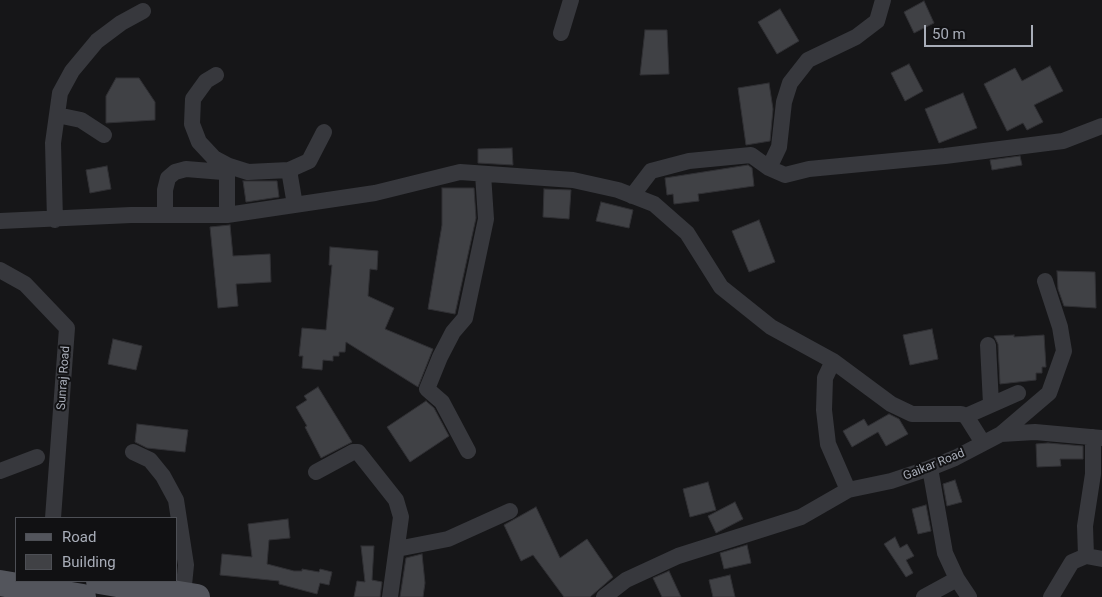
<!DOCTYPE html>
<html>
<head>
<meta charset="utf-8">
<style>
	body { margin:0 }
	#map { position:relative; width:1102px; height:597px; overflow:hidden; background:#161618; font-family:Roboto,sans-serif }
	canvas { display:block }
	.legend { position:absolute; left:15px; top:517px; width:162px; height:65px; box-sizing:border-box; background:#111113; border:1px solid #4d4f55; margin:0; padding:6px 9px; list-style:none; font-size:15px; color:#a8adb8 }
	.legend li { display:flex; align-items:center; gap:10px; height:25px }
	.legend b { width:25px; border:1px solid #4d4f55 }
	.scale { position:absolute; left:924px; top:25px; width:109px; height:22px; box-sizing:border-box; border:2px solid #a8adb8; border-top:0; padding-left:6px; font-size:15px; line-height:18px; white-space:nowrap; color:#a8adb8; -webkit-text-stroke:4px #111113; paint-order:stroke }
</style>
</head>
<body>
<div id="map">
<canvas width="1102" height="597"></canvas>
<ul class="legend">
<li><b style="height:6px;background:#53555c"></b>Road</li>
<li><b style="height:14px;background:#404145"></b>Building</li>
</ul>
<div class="scale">50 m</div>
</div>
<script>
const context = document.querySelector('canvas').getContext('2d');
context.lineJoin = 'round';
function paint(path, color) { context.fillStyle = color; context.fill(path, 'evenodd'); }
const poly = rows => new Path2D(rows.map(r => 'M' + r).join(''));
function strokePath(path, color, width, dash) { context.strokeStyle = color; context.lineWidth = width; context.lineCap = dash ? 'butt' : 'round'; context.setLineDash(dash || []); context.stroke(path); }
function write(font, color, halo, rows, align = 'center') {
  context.font = font + ' Roboto,sans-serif'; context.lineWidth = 4; context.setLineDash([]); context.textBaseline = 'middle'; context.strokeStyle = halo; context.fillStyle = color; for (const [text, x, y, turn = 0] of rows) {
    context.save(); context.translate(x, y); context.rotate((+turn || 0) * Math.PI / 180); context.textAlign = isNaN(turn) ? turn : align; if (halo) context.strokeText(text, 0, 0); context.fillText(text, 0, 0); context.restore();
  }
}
const building = poly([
	[924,1,934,23,914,33,904,12,924,1],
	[780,9,799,41,777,54,758,22,780,9],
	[645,30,667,30,669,74,640,75,645,30],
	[909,64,923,91,905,101,891,73,909,64],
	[1050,66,1063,91,1034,105,1043,122,1027,130,1023,123,1007,131,984,84,1015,68,1022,81,1050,66],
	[116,78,139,78,155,102,155,120,106,123,106,96,116,78],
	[769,83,773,109,770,141,746,145,738,88,769,83],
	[963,93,977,128,939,143,925,109,963,93],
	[512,148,513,165,478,163,478,149,512,148],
	[1020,156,1022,165,992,170,990,160,1020,156],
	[748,165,752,168,754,186,698,194,699,201,674,204,673,194,667,195,665,178,748,165],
	[107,166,111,189,90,193,86,170,107,166],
	[243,181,277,181,279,197,246,202,243,181],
	[442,188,474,188,476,218,455,314,428,309,442,225,442,188],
	[544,189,571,190,569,219,543,217,544,189],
	[601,202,633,210,629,228,596,221,601,202],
	[759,220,775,262,749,272,732,231,759,220],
	[230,225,233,256,270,254,271,282,236,284,238,306,218,308,210,227,230,225],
	[330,247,378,251,377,270,370,269,368,296,394,308,385,329,433,349,418,387,346,342,345,352,339,352,339,356,333,356,333,361,323,360,322,370,302,368,303,356,299,356,302,328,326,330,332,265,329,265,330,247],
	[1057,271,1095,272,1096,308,1064,306,1058,289,1057,271],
	[932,329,938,359,910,365,903,335,932,329],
	[1014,335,1014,337,1044,335,1046,367,1042,367,1042,373,1036,373,1036,380,1000,384,998,344,994,336,1014,335],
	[113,339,142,346,136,370,108,364,113,339],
	[318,387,352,442,321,458,305,427,307,426,296,407,307,400,304,396,318,387],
	[426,401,434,408,449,436,410,462,387,427,426,401],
	[889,414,899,419,908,434,886,446,878,432,852,447,843,431,864,419,868,426,889,414],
	[137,424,188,430,185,452,147,448,135,442,137,424],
	[1048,443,1083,446,1083,459,1060,459,1061,466,1037,467,1036,444,1048,443],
	[955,480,962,502,947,506,943,484,955,480],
	[708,482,716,510,690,517,683,489,708,482],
	[735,502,743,519,716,533,708,516,735,502],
	[926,505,931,531,918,534,912,509,926,505],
	[536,507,560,558,587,539,613,577,590,597,564,597,533,555,521,561,504,525,536,507],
	[288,519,290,538,269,540,267,564,294,571,302,571,302,569,319,572,320,569,332,572,329,585,320,583,317,594,279,584,279,581,220,575,222,554,252,557,248,524,288,519],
	[895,537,900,548,907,544,914,556,906,560,913,573,906,577,884,544,895,537],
	[747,545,751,563,724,569,720,553,747,545],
	[361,546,374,546,372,580,382,582,380,597,354,597,357,581,365,582,361,546],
	[422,554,425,583,423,597,400,597,406,558,422,554],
	[669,571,681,597,662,597,653,578,669,571],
	[730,575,735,597,713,597,709,580,730,575]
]);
paint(building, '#404145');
strokePath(building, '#303034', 1);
strokePath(poly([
	[561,33,571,0],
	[216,75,206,81,193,99,192,124,199,142,214,158,229,166,248,172,289,170,295,205],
	[57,115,81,120,104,135],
	[769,168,779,147,784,102,790,83,808,60,856,37,877,21,883,0],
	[289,170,309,161,324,132],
	[632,196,651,171,689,161,751,155,769,168,785,175,809,169,945,156,1063,141,1102,126],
	[165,215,165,190,168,178,175,172,186,169,223,172,227,176,227,215],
	[55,220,53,143,60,93,72,71,97,41,121,23,143,11],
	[0,221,131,215,227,215,375,193,460,172,573,180,618,190,654,204,687,233,721,287,771,327,833,361,891,404,912,414,961,414,966,416,983,443],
	[0,270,25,284,67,328,53,518],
	[988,345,991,404],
	[833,361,825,378,824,410,828,444,848,490],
	[966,416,1018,393],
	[1001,434,1049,393,1064,351,1060,327,1045,281],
	[468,451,442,402,427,389,440,357,453,332,465,318,486,219,483,174],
	[133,452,150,460,163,476,176,500,186,565,183,595],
	[930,468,945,553,957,579],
	[0,471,37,457],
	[316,472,353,452,358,452,396,500,401,517,390,597],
	[397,549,448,539,510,511],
	[1086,556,1085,526,1093,474,1093,437],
	[604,597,626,580,678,556,801,517,848,490,891,481,930,468,955,458,1001,434,1035,432,1102,438],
	[924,597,957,579,969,597],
	[1051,597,1072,562,1086,556,1102,559]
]), '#37383d', 16);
strokePath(poly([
	[99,581,197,597],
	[0,583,83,597]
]), '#53555c', 26);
write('12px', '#a8adb8', '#111113', [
	["Sunraj Road",64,378,-86],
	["Gaikar Road",934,465,-22]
]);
</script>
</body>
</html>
